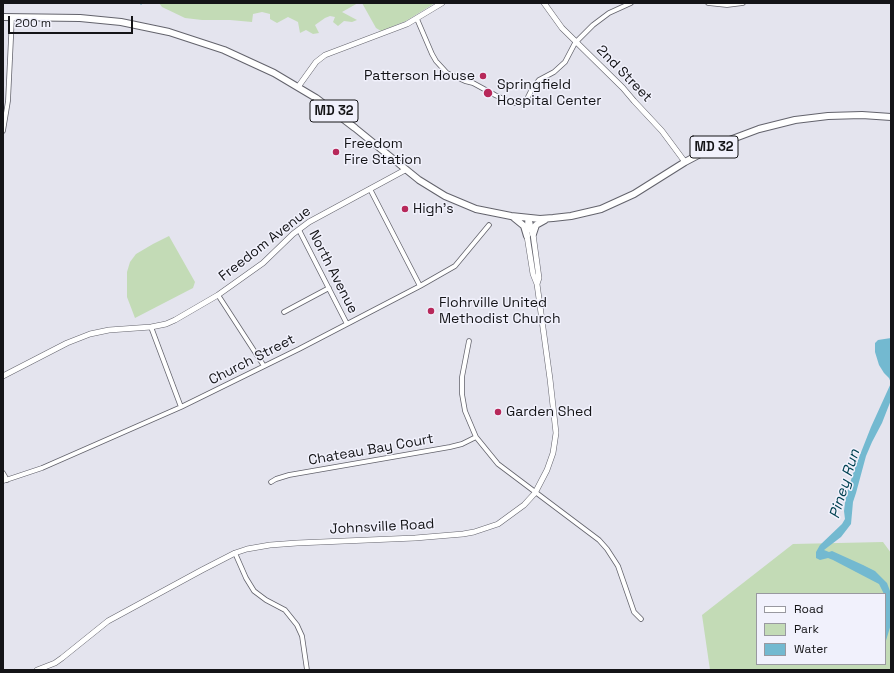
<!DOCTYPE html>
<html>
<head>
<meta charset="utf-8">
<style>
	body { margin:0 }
	#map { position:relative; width:894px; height:673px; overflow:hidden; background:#e4e4ee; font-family:"Space Grotesk",sans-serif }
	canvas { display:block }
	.frame { position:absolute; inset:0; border:4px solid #141417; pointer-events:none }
	.legend { position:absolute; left:756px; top:593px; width:130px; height:72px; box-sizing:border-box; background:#f1f1fc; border:1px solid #9999a0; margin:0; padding:5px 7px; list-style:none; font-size:12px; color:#141417 }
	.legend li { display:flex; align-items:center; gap:8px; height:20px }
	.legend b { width:20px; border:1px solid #9999a0 }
	.scale { position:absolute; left:8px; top:16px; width:125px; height:18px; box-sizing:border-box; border:2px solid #141417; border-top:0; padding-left:5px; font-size:12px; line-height:14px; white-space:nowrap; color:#141417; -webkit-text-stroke:3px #f1f1fc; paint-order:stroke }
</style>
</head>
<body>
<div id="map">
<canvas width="894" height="673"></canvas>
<div class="frame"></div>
<ul class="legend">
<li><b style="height:5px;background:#fff"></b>Road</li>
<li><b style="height:11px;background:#c3dbb6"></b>Park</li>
<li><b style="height:11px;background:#73b9d0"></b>Water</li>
</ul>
<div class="scale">200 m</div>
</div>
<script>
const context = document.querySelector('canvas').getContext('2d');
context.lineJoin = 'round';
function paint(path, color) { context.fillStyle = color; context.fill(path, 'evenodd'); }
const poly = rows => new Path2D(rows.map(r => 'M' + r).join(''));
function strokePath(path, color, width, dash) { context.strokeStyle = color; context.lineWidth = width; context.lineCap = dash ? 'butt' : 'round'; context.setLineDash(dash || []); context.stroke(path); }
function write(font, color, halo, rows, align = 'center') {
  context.font = font + ' "Space Grotesk",sans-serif'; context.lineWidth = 3; context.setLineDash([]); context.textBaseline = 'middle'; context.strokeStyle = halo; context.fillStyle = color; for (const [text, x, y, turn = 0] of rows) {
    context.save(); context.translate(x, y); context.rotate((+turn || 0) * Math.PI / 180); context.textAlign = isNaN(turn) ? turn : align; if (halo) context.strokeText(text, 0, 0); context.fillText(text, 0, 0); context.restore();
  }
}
paint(poly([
	[159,3,358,3,342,12,357,20,352,22,344,21,338,26,333,22,335,17,330,16,325,18,315,25,319,33,313,34,306,30,300,33,298,22,288,17,277,23,270,19,270,14,262,12,253,14,252,22,230,20,202,20,185,18,162,7],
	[362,3,435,3,406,21,381,31,376,28],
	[169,236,195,282,193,288,135,318,127,297,127,272,130,262,136,254,153,244],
	[883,542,891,553,891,670,710,670,702,615,793,544],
	[757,594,885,594,885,664,757,664]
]), '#c3dbb6');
paint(poly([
	[891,338,891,400,882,423,872,442,866,456,856,493,853,502,851,524,841,537,824,550,829,552,832,551,863,565,875,571,887,583,890,591,891,624,885,644,885,594,884,594,879,584,833,560,828,558,820,560,816,558,816,552,820,545,842,524,845,519,844,511,846,495,856,465,871,427,891,383,889,378,884,373,879,365,875,352,875,343,878,340]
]), '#73b9d0');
strokePath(poly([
	[141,4,142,3]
]), '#73b9d0', 1.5);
const minor = poly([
	[708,3,727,5,743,3],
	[417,19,432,54,436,61,447,73,465,81,473,83,495,95,512,103,523,103,526,101,532,89,539,80,554,72,565,62,575,43,593,25,609,13,631,3],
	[3,131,8,101,12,17],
	[370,189,420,286],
	[299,230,347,324],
	[218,295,264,366],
	[284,312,329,288],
	[151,327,181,407],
	[469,341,462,377,462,394,465,411,476,437,498,464,599,540,607,549,618,566,634,612,641,619],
	[3,473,7,480],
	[3,481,42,468,181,407,299,349,420,286,455,266,489,225],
	[271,482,276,479,289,475,450,447,462,444,476,437],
	[235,553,246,578,254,591,266,600,285,610,297,625,302,636,307,670]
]);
const tertiary = poly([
	[544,3,562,28,623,88,634,101,662,131,685,162],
	[298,87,316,62,325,55,407,24,442,3],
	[529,220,533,234,539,278,537,284],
	[3,376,67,343,90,334,109,330,151,327,166,324,175,320,218,295,263,263,293,234,309,222,405,170],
	[37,670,55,663,62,658,108,621,202,570,235,553,247,549,270,545,297,543,415,538,463,534,474,532,498,524,524,505,535,493,547,470,553,453,556,433,550,379,537,284,533,274,527,236,528,218]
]);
const primary = poly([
	[3,17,80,18,121,22,169,32,224,50,274,73,316,98,355,128,419,180,445,196,476,209,511,216,540,219,553,218,571,216,601,209,634,194,685,162,719,144,759,129,795,120,828,116,862,115,891,117],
	[513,217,524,226,527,236],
	[533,234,536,225,545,220]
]);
strokePath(minor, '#63636c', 5.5);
strokePath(tertiary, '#63636c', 6);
strokePath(primary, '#63636c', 8);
strokePath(minor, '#fff', 4);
strokePath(tertiary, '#fff', 5);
strokePath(primary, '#fff', 6);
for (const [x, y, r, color] of [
	[483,76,4,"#b7285a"],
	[488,93,5,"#b7285a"],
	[336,152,4,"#b7285a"],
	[405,209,4,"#b7285a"],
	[431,311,4,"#b7285a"],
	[498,412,4,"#b7285a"]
]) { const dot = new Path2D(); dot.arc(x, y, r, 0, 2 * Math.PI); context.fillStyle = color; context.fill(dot); strokePath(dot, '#f1f1fc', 1.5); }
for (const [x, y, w] of [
	[334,111,48],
	[714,147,48]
]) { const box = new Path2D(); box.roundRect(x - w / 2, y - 11, w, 22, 3); context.fillStyle = '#f1f1fc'; context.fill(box); strokePath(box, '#141417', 1); }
write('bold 13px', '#141417', null, [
	["MD 32",334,111],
	["MD 32",714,147]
]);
write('14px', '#141417', '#f1f1fc', [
	["2nd Street",624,74,46],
	["Freedom Avenue",265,244,-38],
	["North Avenue",333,272,63],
	["Church Street",252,360,-27],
	["Chateau Bay Court",371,450,-10],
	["Johnsville Road",382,527,-3]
]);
write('14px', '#141417', '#f1f1fc', [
	["Patterson House",475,76,"right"],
	["Springfield",497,85],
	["Hospital Center",497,101],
	["Freedom",344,144],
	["Fire Station",344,160],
	["High's",413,209],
	["Flohrville United",439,303],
	["Methodist Church",439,319],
	["Garden Shed",506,412]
], 'left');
write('italic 15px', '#004151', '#f1f1fc', [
	["Piney Run",845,484,-73]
]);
</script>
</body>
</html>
